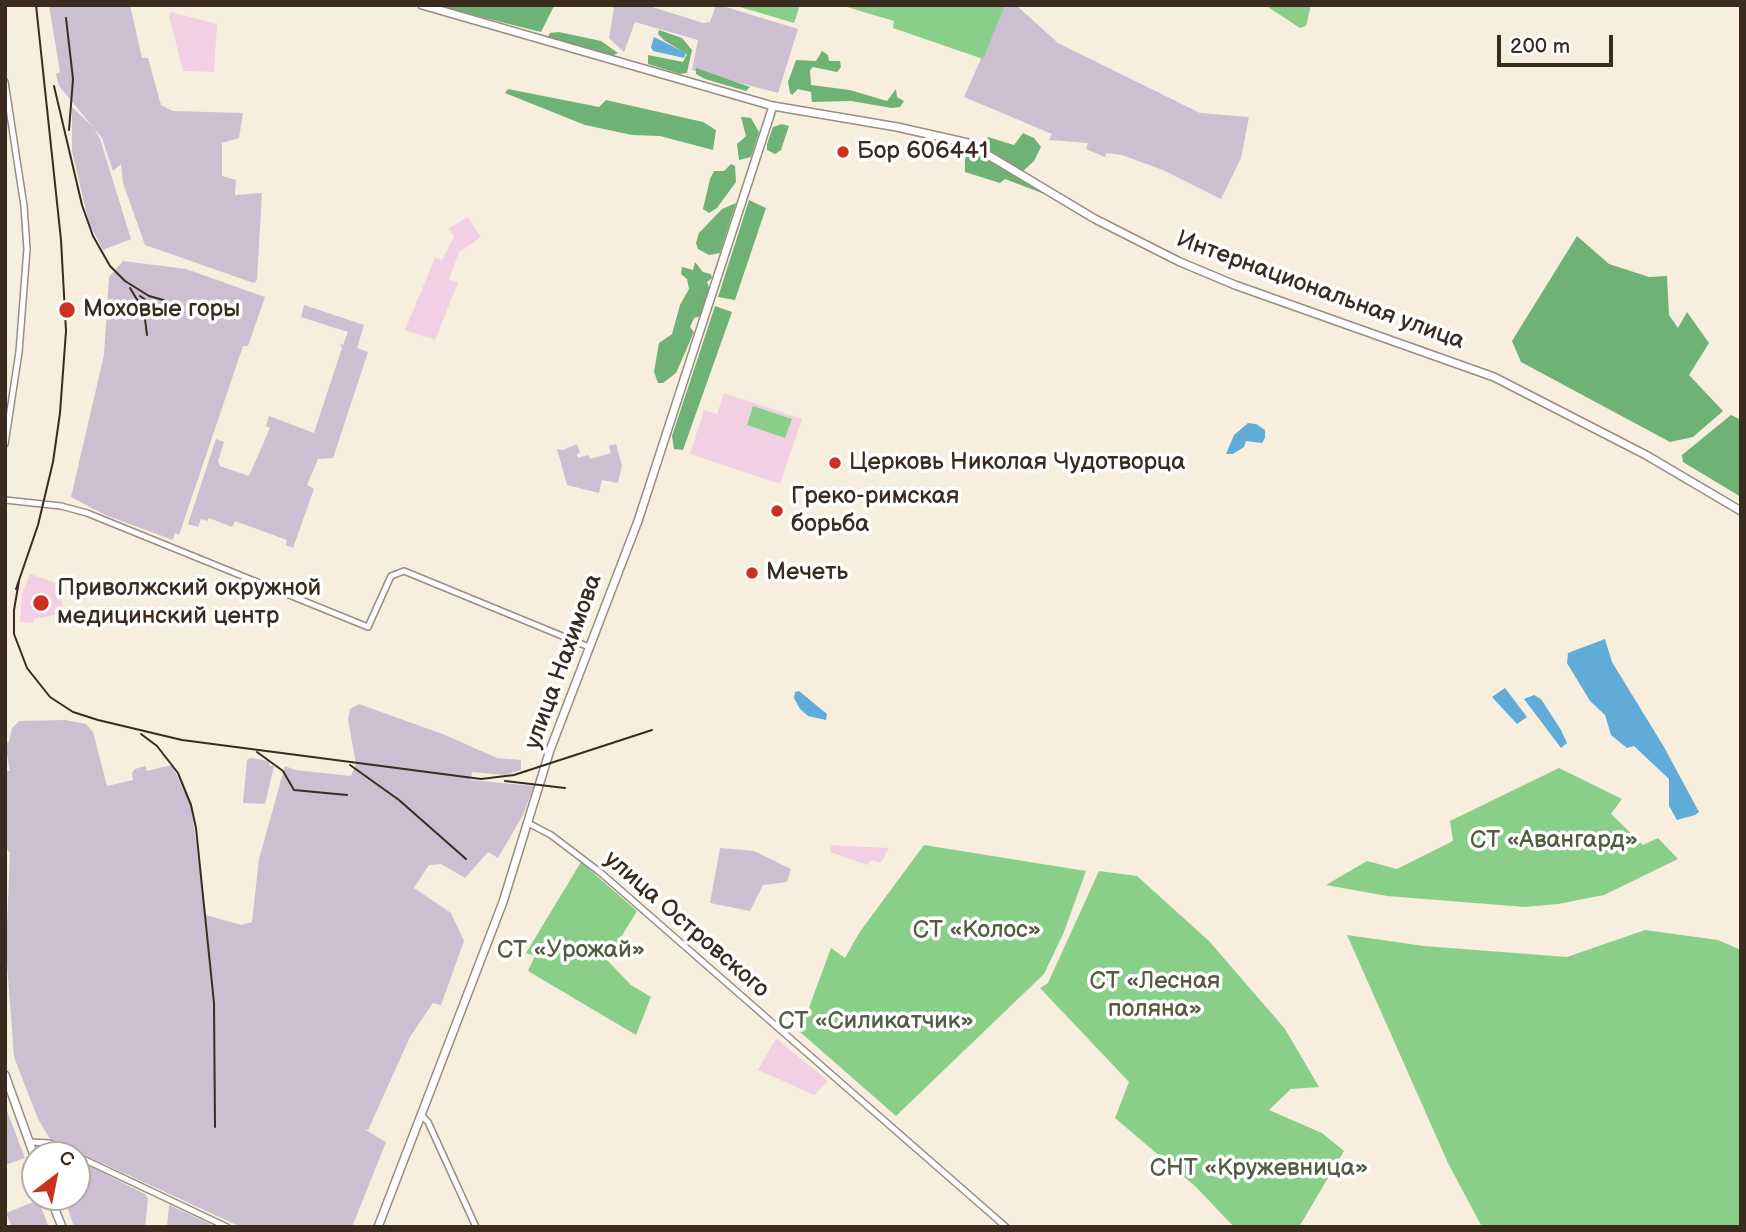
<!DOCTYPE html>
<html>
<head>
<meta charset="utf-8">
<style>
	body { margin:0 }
	#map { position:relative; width:1746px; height:1232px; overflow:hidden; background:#f8eede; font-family:"Balsamiq Sans",sans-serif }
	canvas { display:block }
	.frame { position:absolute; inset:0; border:7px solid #3b2a1e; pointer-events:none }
	.north { position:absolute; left:21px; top:1141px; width:70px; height:70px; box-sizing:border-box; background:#fff; border:2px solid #b1aaa5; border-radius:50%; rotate:32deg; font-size:19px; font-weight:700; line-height:28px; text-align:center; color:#3b2a1e }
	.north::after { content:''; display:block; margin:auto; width:24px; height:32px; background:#c8321e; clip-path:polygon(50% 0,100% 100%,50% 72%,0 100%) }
	.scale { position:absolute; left:1497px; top:35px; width:116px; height:32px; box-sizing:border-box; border:4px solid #3b2a1e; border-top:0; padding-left:9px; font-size:21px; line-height:24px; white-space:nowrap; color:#3b2a1e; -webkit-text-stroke:5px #fff; paint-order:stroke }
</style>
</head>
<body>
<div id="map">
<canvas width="1746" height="1232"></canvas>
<div class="frame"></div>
<div class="north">С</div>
<div class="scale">200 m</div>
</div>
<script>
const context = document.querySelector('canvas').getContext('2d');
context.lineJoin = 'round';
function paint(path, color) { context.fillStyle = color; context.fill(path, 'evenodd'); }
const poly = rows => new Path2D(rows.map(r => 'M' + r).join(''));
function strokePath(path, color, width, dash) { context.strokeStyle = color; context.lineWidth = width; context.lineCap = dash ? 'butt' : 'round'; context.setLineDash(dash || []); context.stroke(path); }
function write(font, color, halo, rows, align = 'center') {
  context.font = font + ' "Balsamiq Sans",sans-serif'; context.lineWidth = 7; context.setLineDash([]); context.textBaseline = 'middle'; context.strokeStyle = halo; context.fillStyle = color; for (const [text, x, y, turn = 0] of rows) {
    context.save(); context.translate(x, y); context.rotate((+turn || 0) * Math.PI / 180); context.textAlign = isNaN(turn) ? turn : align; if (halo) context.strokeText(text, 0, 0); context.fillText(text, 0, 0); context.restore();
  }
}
paint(poly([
	[171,12,217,24,214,72,183,71,169,16],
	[468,217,481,237,459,252,449,279,458,283,435,340,405,330,435,258,442,260,454,237,449,228],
	[724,393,802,419,780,484,690,454,704,410,717,414],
	[30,574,59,584,64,613,34,619,33,623,20,622,22,593],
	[831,845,889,848,881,863,872,860,868,865,830,852],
	[776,1038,828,1081,814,1095,758,1070]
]), '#f1d0e3');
paint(poly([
	[49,5,130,5,142,58,148,58,161,105,173,111,243,113,239,138,222,143,222,176,236,180,235,195,262,193,257,280,254,283,145,245,123,183,121,164,113,171,102,138,59,86,56,74,60,72],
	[608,5,646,5,703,23,710,22,716,5,719,5,798,29,778,93,692,70,698,40,635,22,624,52,609,38,614,8],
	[1005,5,1016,5,1058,43,1200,113,1249,117,1241,158,1221,199,1163,170,1122,155,1106,153,1105,157,1086,149,1088,143,1049,140,1052,134,964,97],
	[72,107,94,128,100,139,131,239,103,250,89,223,72,151],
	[123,261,186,269,265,297,248,346,243,346,179,535,175,533,173,540,105,515,71,497,104,355,109,277],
	[304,305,364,325,357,348,368,352,333,458,318,459,307,485,314,489,293,548,286,545,287,540,235,521,232,527,209,518,207,521,201,519,198,527,188,524,216,439,224,442,218,461,220,466,249,476,270,428,266,426,269,416,314,433,342,348,340,344,343,345,348,332,301,317],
	[577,444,580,453,577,454,578,458,588,455,590,459,611,453,609,446,616,444,622,466,618,483,602,480,599,493,567,485,557,449,563,450],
	[359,704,445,735,497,758,521,760,521,770,505,775,472,772,471,780,534,786,523,815,498,858,488,852,465,878,441,864,429,865,414,888,451,913,464,941,441,1005,433,1003,410,1037,368,1130,364,1129,386,1142,352,1227,241,1227,50,1139,38,1119,14,1057,6,950,10,853,7,849,7,771,10,771,5,744,9,742,12,728,19,721,65,720,86,724,93,732,107,786,133,780,132,773,135,769,145,766,147,771,172,765,191,805,206,915,241,925,252,922,259,859,285,766,295,770,351,776,356,764,348,719,350,709],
	[250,758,269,761,269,765,274,766,265,804,243,803,247,760],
	[720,848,754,851,791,869,787,882,763,885,750,911,710,903],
	[5,1106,25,1158,5,1165],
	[77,1160,145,1194,148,1199,145,1227,74,1227,64,1197,77,1197],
	[38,1200,49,1227,12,1227,6,1213],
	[169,1205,217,1227,167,1227]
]), '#cebed1');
paint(poly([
	[733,5,800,5,794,23],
	[840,5,1005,5,983,59,893,28,894,21],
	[1265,5,1311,5,1306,26,1300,28],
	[753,406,792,419,785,438,747,425],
	[1559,768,1622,799,1611,814,1643,845,1658,838,1678,859,1604,895,1558,904,1525,907,1387,896,1326,885,1367,861,1397,869,1453,841,1450,821],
	[924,845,1086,871,1064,932,1044,974,896,1116,800,1032,831,948,845,958,859,933],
	[581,862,637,911,607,960,631,985,651,997,636,1035,528,971,535,956,526,953],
	[1099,871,1137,876,1209,941,1285,1029,1319,1087,1291,1089,1269,1110,1322,1133,1344,1151,1299,1227,1234,1227,1195,1186,1115,1118,1129,1082,1040,988,1048,983],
	[1645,930,1718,940,1741,950,1741,1227,1482,1227,1448,1163,1347,935,1424,946,1567,957]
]), '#8acf89');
paint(poly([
	[433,5,554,5,554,6,541,32],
	[659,30,682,38,692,50,687,73,680,74,648,64,648,55,683,62,687,54,665,41,658,34],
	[559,32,601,41,618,53,612,56,548,37,550,33],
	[822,51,828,55,829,61,840,61,841,67,837,72,813,67,810,70,811,85,850,90,887,101,896,89,897,97,904,101,900,107,892,108,851,101,812,102,811,92,798,89,792,95,790,93,788,82,796,60,816,61],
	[696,68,750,87,746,91,705,79,696,74],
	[508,89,599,107,606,100,703,122,716,130,713,150,660,136,632,135,585,125,505,93],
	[741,117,751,118,759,132,751,157,739,160,737,144,746,136],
	[782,124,789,126,781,150,775,154,767,150,767,144,773,127],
	[1023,133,1034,138,1041,147,1034,161,1021,173,978,146,988,137,1014,145],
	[970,150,1047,195,1005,179,1000,183,965,172,965,159],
	[731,164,735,166,736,182,717,208,709,213,703,209,710,179,714,171,724,171],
	[749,200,766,208,735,300,718,297],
	[736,203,720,253,709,255,698,249,696,243,699,233,722,209],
	[1577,236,1609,264,1649,277,1667,276,1669,315,1678,328,1687,312,1709,343,1689,375,1723,411,1693,437,1670,442,1521,362,1512,341],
	[695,262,703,272,711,274,712,278,707,282,710,290,701,316,694,318,690,327,694,332,676,373,663,383,658,383,654,372,659,343,672,334,680,305,689,289,687,279,681,274,682,267,693,270],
	[715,306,732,312,683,450,674,449,672,436],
	[1731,415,1741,420,1741,497,1683,462,1682,455]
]), '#6fb275');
paint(poly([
	[654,37,686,53,684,58,653,51,651,47],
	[1248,423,1256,424,1265,430,1265,438,1262,443,1246,441,1244,447,1233,454,1226,454,1234,435],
	[1605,639,1612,662,1664,747,1699,812,1695,815,1677,820,1669,806,1669,779,1634,746,1627,748,1611,735,1605,715,1590,701,1567,663,1568,653],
	[1505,688,1527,717,1517,724,1492,697],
	[799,691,827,714,826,720,808,716,800,709,794,698,795,692],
	[1534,695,1541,699,1561,730,1567,743,1561,748,1524,699]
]), '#61abd9');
const minor = poly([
	[5,82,24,206,27,249,19,352,5,444],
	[5,500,61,506,87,513,368,627,391,576,404,571,589,647],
	[528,823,551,835,601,873,1006,1227],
	[422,1116,428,1122,476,1227],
	[29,1142,50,1143,75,1155],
	[77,1156,227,1227]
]);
const major = poly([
	[422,5,773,106,897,127,968,143,1095,219,1180,262,1235,285,1494,377,1646,455,1741,511],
	[5,1075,35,1158],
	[50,1197,62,1227],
	[378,1227,503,902,550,750,638,521,773,106]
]);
strokePath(minor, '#9a8c7e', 8);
strokePath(major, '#9a8c7e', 10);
strokePath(minor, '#fff', 5);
strokePath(major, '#fff', 7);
strokePath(poly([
	[66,18,73,79,69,130],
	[54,86,82,205,93,236,110,266,125,281,149,296,167,301],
	[130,288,144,311,147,335],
	[140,296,163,312],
	[19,581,14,610,14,634,27,668,50,697,73,712,98,720,182,740,481,779,514,775,652,730],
	[16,589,38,525,53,462,60,413,66,331,61,240,36,5],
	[141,734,157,746,178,773,191,805,196,828,214,1003,215,1127],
	[257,752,283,771,294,790,347,795],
	[350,765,399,800,466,859],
	[505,781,565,788]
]), '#3b2a1e', 2);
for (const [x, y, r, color] of [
	[843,152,7,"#c8321e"],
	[67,310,9,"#c8321e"],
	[835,463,7,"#c8321e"],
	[777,511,7,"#c8321e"],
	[752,573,7,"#c8321e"],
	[41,603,9,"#c8321e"]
]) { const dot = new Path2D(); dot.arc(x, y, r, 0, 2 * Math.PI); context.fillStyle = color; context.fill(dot); strokePath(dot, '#fff', 2.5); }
write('24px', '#3b2a1e', '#fff', [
	["Бор 606441",857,152],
	["Моховые горы",83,310],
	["Церковь Николая Чудотворца",849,463],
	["Греко-римская",791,497],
	["борьба",791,525],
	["Мечеть",766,573],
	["Приволжский окружной",57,589],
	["медицинский центр",57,617]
], 'left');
write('24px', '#3b2a1e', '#fff', [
	["Интернациональная улица",1320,291,20],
	["улица Нахимова",564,662,-70],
	["улица Островского",686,925,41]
]);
write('24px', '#535c3e', '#fff', [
	["СТ «Авангард»",1554,841],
	["СТ «Колос»",977,931],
	["СТ «Урожай»",571,951],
	["СТ «Лесная",1155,982],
	["поляна»",1155,1010],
	["СТ «Силикатчик»",876,1022],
	["СНТ «Кружевница»",1259,1169]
]);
</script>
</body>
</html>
